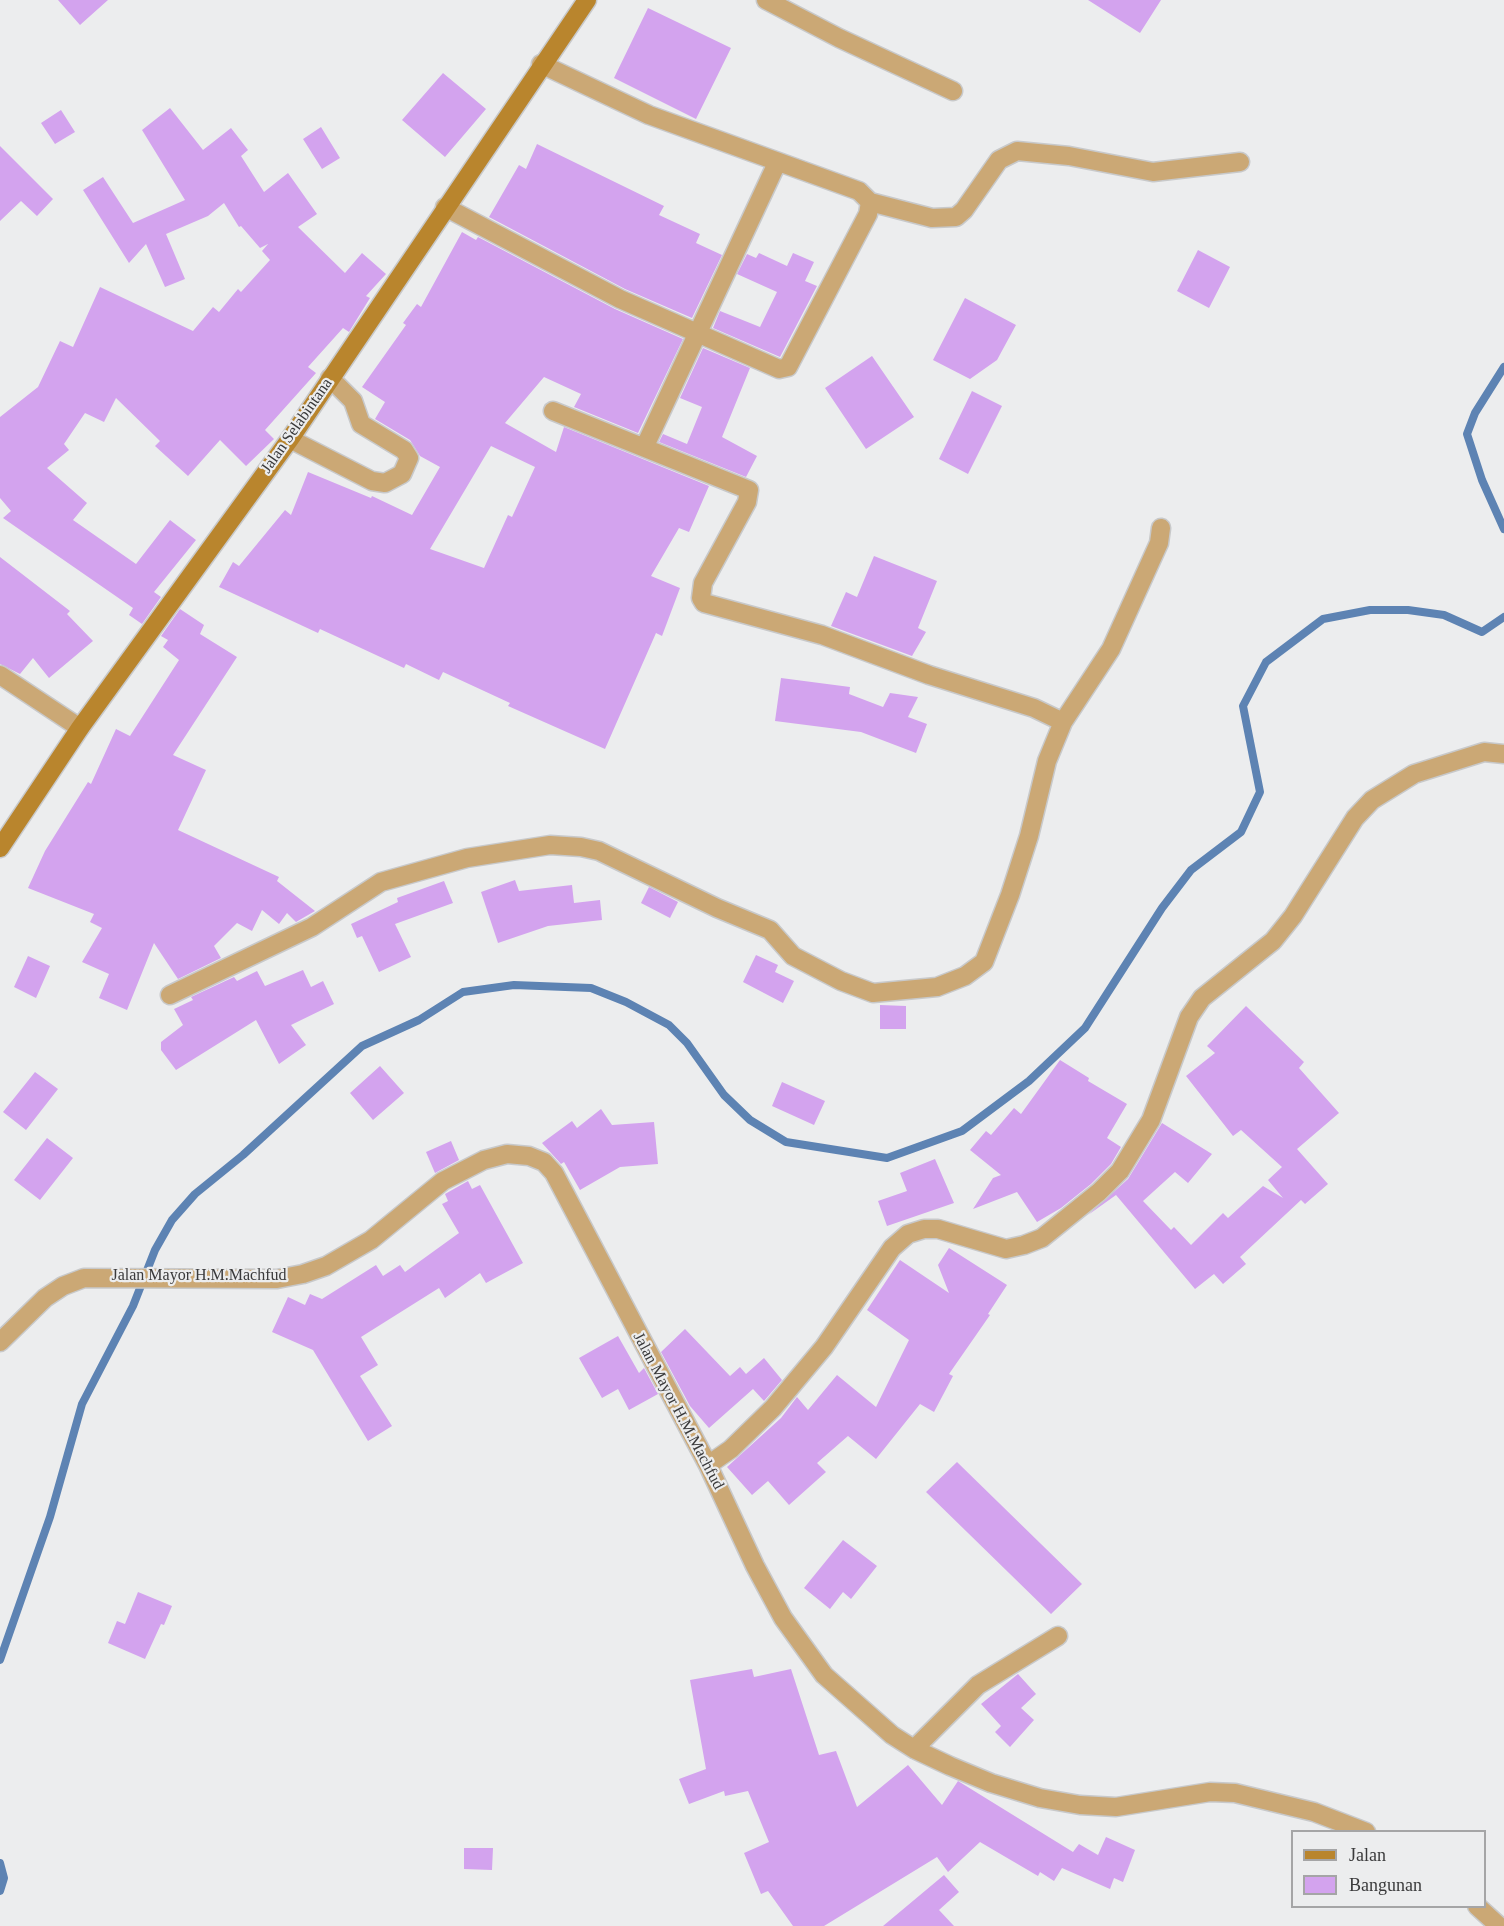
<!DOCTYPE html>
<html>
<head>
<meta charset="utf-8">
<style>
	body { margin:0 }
	#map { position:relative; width:1504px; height:1926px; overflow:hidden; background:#ecedee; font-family:Georgia,serif }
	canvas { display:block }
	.legend { position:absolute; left:1291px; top:1830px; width:195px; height:78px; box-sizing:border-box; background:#ecedee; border:2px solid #a5a5a6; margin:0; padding:8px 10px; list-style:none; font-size:18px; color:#3a3a3b }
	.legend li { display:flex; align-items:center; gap:12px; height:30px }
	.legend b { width:30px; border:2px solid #a5a5a6 }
</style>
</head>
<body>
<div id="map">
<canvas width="1504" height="1926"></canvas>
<ul class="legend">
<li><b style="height:8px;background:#b9852d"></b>Jalan</li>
<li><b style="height:16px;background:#d3a3ee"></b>Bangunan</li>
</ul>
</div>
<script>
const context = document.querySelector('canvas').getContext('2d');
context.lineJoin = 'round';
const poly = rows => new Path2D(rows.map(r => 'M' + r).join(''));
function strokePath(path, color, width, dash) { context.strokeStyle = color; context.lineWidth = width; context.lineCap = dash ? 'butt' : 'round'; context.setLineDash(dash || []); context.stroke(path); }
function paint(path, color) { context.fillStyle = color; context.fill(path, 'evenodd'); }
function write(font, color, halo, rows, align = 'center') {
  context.font = font + ' Georgia,serif'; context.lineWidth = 4.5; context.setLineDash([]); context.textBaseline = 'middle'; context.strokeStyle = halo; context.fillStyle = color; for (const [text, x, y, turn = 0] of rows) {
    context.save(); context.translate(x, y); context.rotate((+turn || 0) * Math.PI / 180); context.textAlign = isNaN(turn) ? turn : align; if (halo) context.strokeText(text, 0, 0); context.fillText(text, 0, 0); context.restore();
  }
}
strokePath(poly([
	[1504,367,1475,413,1467,434,1482,480,1504,529],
	[0,1660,50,1517,82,1404,133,1306,155,1250,172,1220,195,1194,243,1155,362,1046,419,1020,463,992,514,985,591,988,626,1002,669,1025,687,1043,724,1095,750,1120,786,1142,887,1158,962,1131,1029,1081,1085,1028,1162,908,1191,870,1241,832,1260,792,1243,706,1266,662,1323,619,1370,610,1408,610,1444,615,1482,632,1504,617],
	[0,1863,4,1878,0,1891]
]), '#5d83b3', 8);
paint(poly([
	[58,0,108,0,80,25],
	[1088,0,1161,0,1140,33],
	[648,8,731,48,696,119,614,78],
	[443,73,486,109,445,157,402,120],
	[170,108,203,150,231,128,248,150,241,156,264,192,288,173,317,214,298,227,345,273,362,253,386,274,366,296,370,298,349,332,343,328,308,367,316,373,265,430,274,439,246,466,220,440,188,476,155,446,160,441,116,398,104,422,85,413,64,444,69,450,47,468,87,503,73,520,136,564,170,520,196,540,154,592,161,597,142,624,129,615,133,608,3,518,11,511,0,498,0,417,38,387,60,341,73,347,100,287,193,331,213,307,219,312,238,289,241,292,270,260,262,251,268,244,260,248,241,226,239,227,224,203,208,216,166,234,185,279,165,287,146,244,129,263,83,190,103,177,133,223,185,200,142,130],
	[61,110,75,132,55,144,41,123],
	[321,127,340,158,322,169,303,139],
	[537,144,664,206,659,215,700,234,696,243,722,255,692,318,625,289,489,217,519,165,526,169],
	[0,146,53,199,37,216,21,201,0,221],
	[462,232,476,240,478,237,615,309,683,339,638,433,574,407,581,394,544,377,505,423,556,452,564,427,709,486,689,532,679,528,651,576,680,588,662,636,656,633,605,749,508,706,510,703,443,672,439,680,406,664,404,668,320,629,318,633,219,587,233,562,239,566,285,510,291,515,308,472,371,498,372,496,412,515,440,467,420,456,410,440,375,419,385,402,362,387,406,325,403,323,417,304,421,307],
	[491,446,535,467,512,517,508,515,484,568,430,549],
	[1198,250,1230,267,1209,308,1177,291],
	[759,253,787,266,793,253,814,262,805,281,817,286,780,357,713,328,720,311,760,327,777,292,737,274,747,254,756,258],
	[965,298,1016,325,997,360,970,379,933,360],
	[703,348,750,368,722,437,757,456,746,477,659,442,663,434,687,444,702,407,680,398],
	[872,356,914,417,866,449,825,388],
	[972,391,1002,406,968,474,939,459],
	[874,556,937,581,918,628,926,632,912,656,831,626,846,592,857,597],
	[0,557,70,611,67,614,93,641,49,678,33,658,20,674,0,664],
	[180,609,204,625,200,634,237,657,173,755,206,770,178,830,279,877,277,881,315,911,296,922,287,913,279,924,262,910,252,931,237,923,214,946,221,958,178,979,154,943,127,1010,99,998,109,974,82,962,102,928,90,922,94,914,28,888,45,851,88,782,91,784,116,729,130,736,179,660,163,647,168,640,161,636],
	[781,678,850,687,849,694,883,707,890,693,918,697,908,717,927,724,916,753,861,732,775,721],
	[515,880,519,891,572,885,574,903,600,900,602,920,548,926,498,943,481,892],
	[444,881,453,903,395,924,411,957,379,972,362,936,357,938,351,924,398,902,397,898],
	[649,887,678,902,670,918,641,903],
	[756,955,778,965,775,972,794,981,783,1003,743,982],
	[28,956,50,966,36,998,14,987],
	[303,970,311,987,323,981,334,1004,291,1025,306,1045,279,1064,256,1020,176,1070,161,1050,161,1042,183,1025,174,1009,193,1000,191,997,234,977,237,981,257,971,265,986],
	[880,1005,906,1006,906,1029,880,1029],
	[1246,1006,1304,1062,1299,1068,1339,1113,1297,1149,1328,1184,1305,1204,1301,1200,1240,1257,1246,1264,1223,1284,1214,1274,1195,1289,1116,1195,1088,1215,1128,1179,1162,1123,1212,1154,1188,1183,1175,1172,1143,1201,1171,1230,1174,1227,1191,1245,1223,1213,1228,1218,1263,1186,1283,1198,1268,1180,1282,1167,1241,1130,1233,1136,1186,1076,1215,1053,1207,1046],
	[1060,1060,1089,1078,1088,1081,1127,1104,1107,1138,1121,1147,1111,1164,1091,1184,1061,1208,1037,1222,1017,1192,973,1209,993,1178,1001,1175,970,1150,986,1131,991,1135,1014,1108,1021,1114],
	[380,1066,404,1093,373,1120,350,1093],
	[35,1072,58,1089,26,1130,3,1112],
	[782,1082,825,1101,814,1125,772,1106],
	[601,1109,612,1125,654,1122,658,1164,620,1167,580,1190,564,1162,561,1164,542,1143,572,1121,577,1128],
	[47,1138,73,1158,40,1200,14,1180],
	[451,1141,459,1160,435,1173,426,1152],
	[935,1159,954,1203,887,1226,878,1201,907,1191,900,1173],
	[468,1181,472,1189,480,1185,523,1263,486,1283,480,1273,445,1298,439,1288,361,1337,378,1365,360,1376,392,1426,368,1441,313,1350,272,1332,288,1297,305,1305,310,1294,322,1299,376,1265,383,1276,400,1265,405,1272,459,1233,442,1204,448,1201,445,1194],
	[949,1248,1007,1285,988,1314,990,1315,949,1374,953,1376,934,1412,920,1404,876,1459,848,1436,817,1463,826,1472,789,1505,768,1481,752,1495,727,1467,781,1418,797,1397,808,1410,837,1375,876,1407,909,1340,867,1310,900,1260,949,1293,938,1265],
	[685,1329,730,1376,740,1367,746,1374,764,1358,782,1380,764,1401,753,1389,709,1428,690,1406,661,1352],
	[618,1336,639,1373,644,1368,658,1394,629,1410,618,1389,602,1398,579,1358],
	[957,1462,1082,1584,1051,1614,926,1492],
	[843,1540,877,1566,851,1599,843,1592,830,1609,804,1588],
	[138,1592,172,1606,164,1625,161,1624,145,1659,108,1643,117,1621,125,1624],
	[752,1669,754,1677,791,1669,819,1755,836,1751,857,1807,908,1765,942,1805,958,1781,1073,1852,1079,1844,1098,1855,1106,1837,1135,1850,1123,1882,1114,1878,1110,1889,1062,1868,1054,1881,1040,1872,1038,1876,980,1842,948,1872,937,1857,824,1926,793,1926,768,1891,761,1894,744,1853,769,1842,748,1791,725,1796,724,1791,689,1804,679,1779,706,1769,690,1680],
	[1018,1674,1036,1694,1021,1708,1034,1720,1010,1747,995,1732,1001,1726,981,1704],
	[464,1848,493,1848,492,1870,464,1869],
	[944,1875,959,1892,939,1910,954,1926,883,1926]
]), '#d3a3ee');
const street = poly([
	[766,0,839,38,953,91],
	[870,202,932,218,956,217,964,210,999,160,1017,151,1069,156,1153,172,1240,162],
	[445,207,620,299,779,369,788,367,868,214,870,202,859,191,649,115,541,64],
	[553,411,749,490,747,502,703,583,701,598,704,603,822,635,929,675,1034,708,1063,722],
	[290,439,372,481,385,483,402,474,409,458,404,450,361,424,353,401,330,378],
	[645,446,777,163],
	[0,675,80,728],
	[170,995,312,927,381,882,467,858,550,845,581,847,599,851,717,908,770,930,793,956,841,981,873,993,937,987,965,976,984,962,1010,895,1029,836,1047,761,1063,722,1111,649,1159,543,1161,528],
	[0,1342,45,1298,63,1286,84,1278,277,1279,303,1274,326,1266,371,1240,443,1181,484,1160,507,1154,529,1156,544,1162,554,1173,708,1465,755,1566,783,1618,824,1675,892,1735,914,1749,950,1766,991,1783,1040,1798,1080,1805,1116,1807,1210,1792,1235,1793,1314,1812,1366,1832],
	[708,1465,731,1449,773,1408,824,1347,892,1248,908,1234,924,1229,938,1229,1006,1249,1024,1245,1042,1238,1099,1192,1120,1171,1151,1120,1189,1017,1202,998,1273,941,1293,916,1355,818,1372,800,1414,774,1484,752,1504,754],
	[914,1749,978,1685,1058,1636],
	[1477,1906,1499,1926]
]);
const secondary = poly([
	[0,848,80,728,290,439,587,0]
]);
strokePath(street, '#c8c9ca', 21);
strokePath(secondary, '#c8c9ca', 21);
strokePath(street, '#cba875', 18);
strokePath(secondary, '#b9852d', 18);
write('16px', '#3a3a3b', '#ecedee', [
	["Jalan Selabintana",297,426,-55],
	["Jalan Mayor H.M.Machfud",199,1276],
	["Jalan Mayor H.M.Machfud",678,1411,62]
]);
</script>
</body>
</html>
